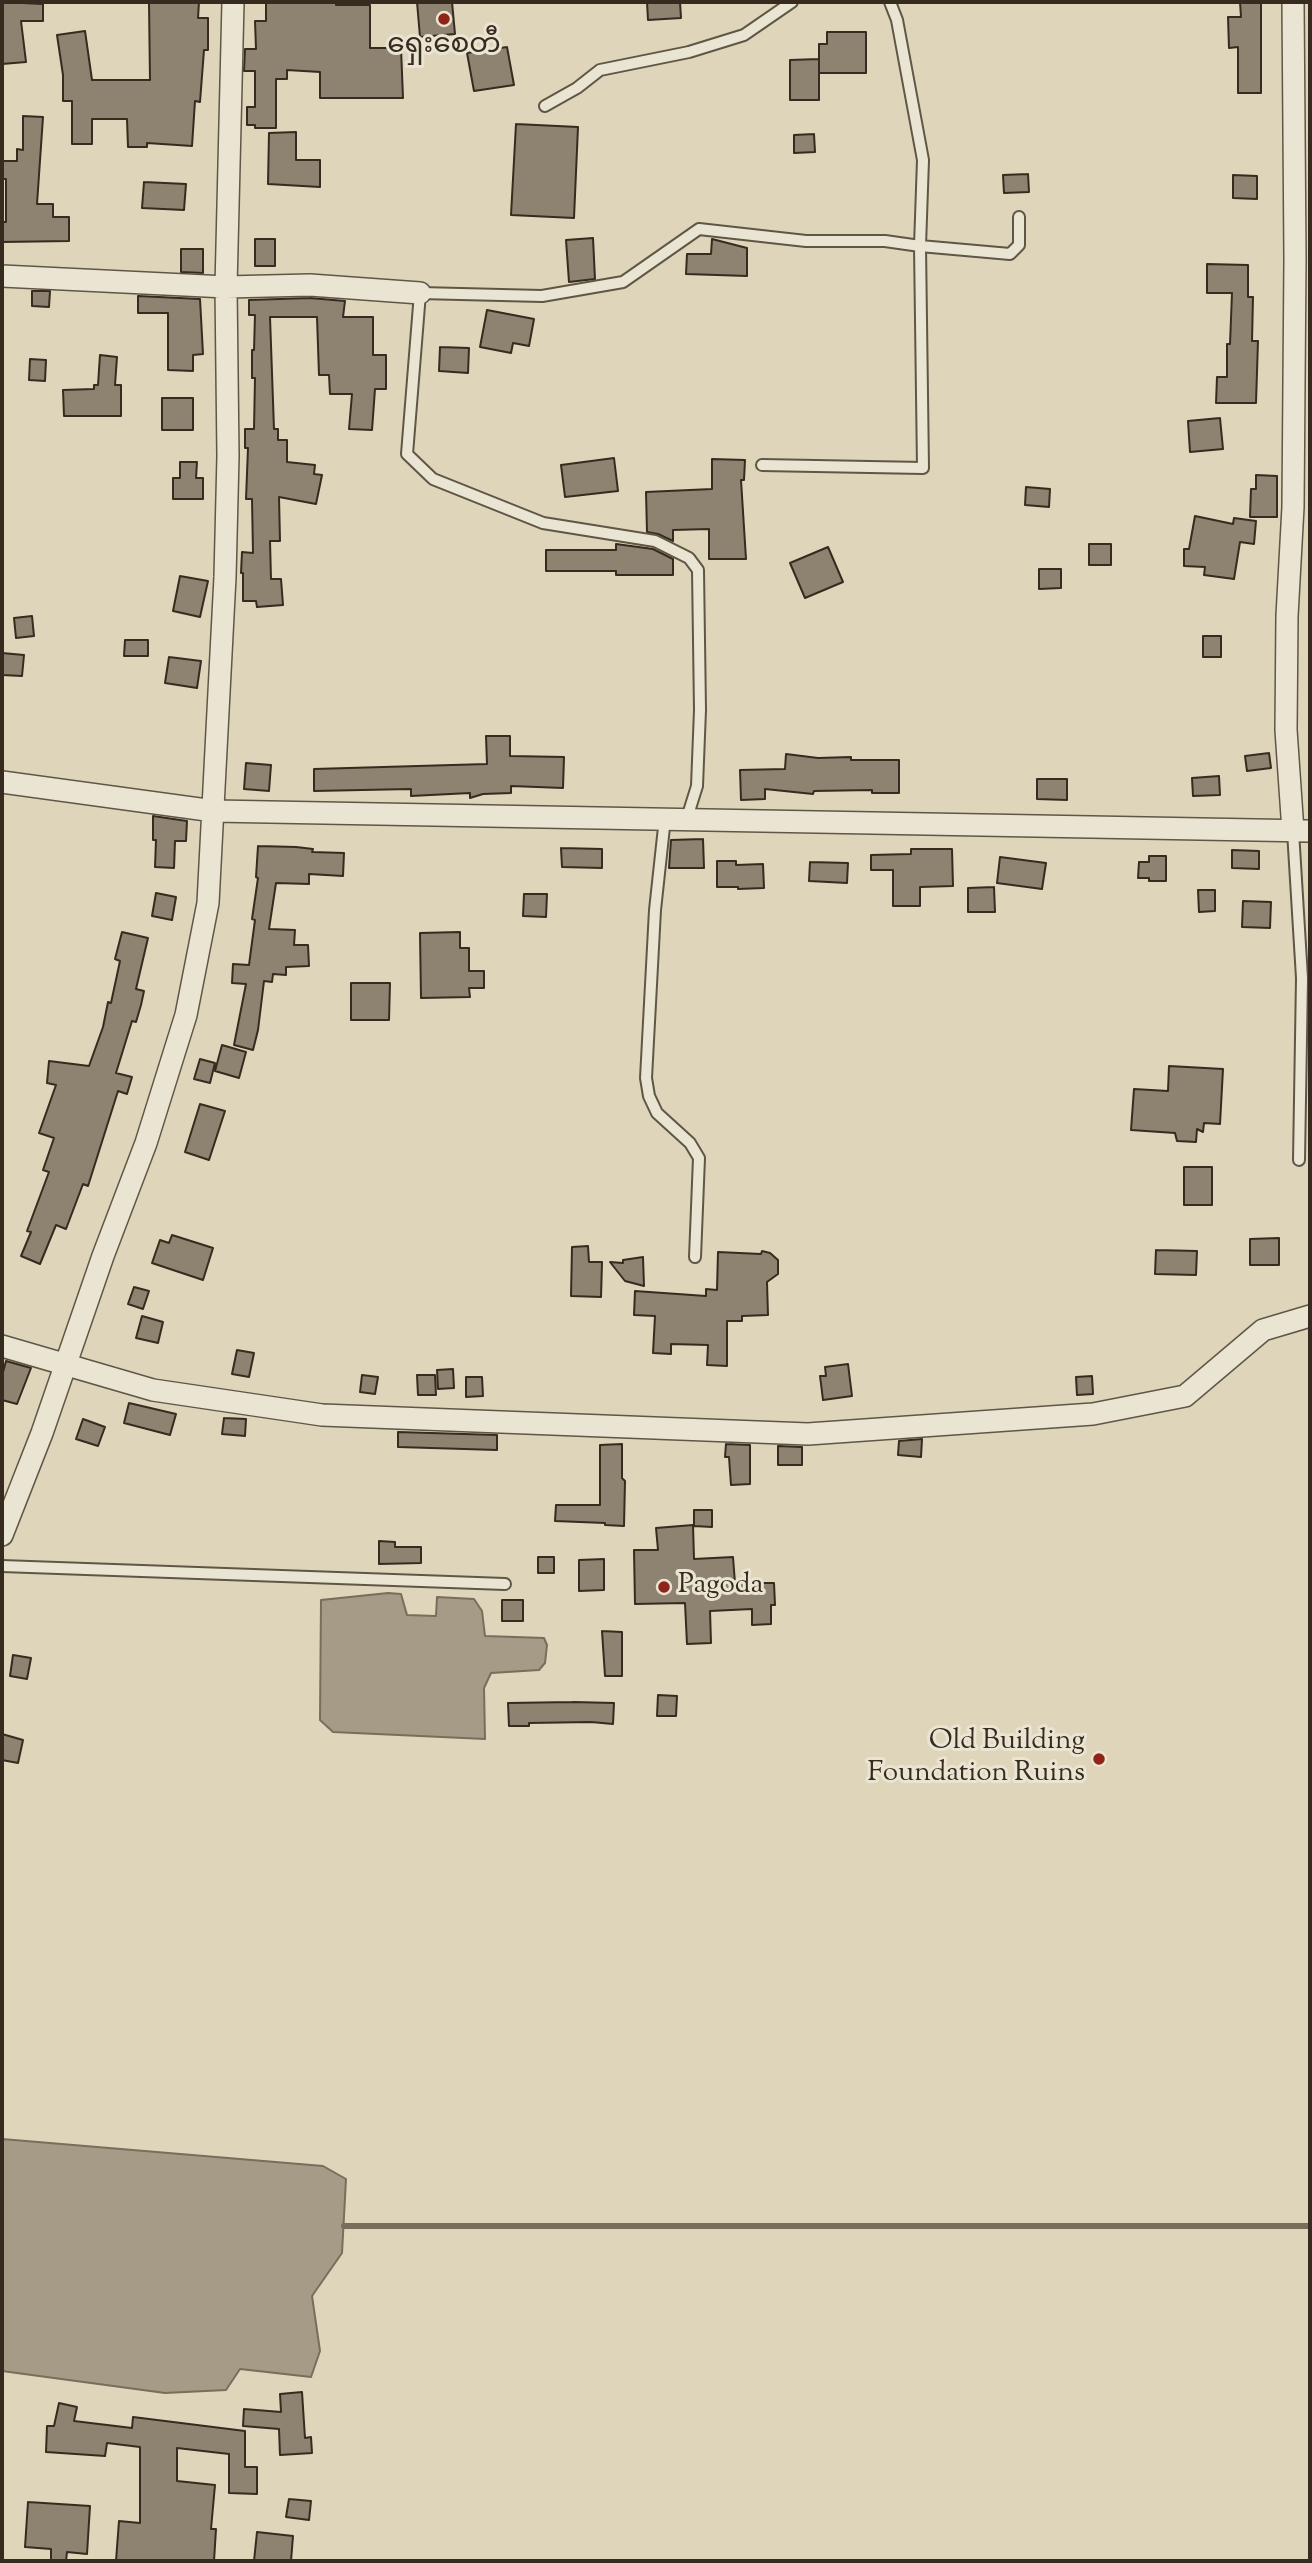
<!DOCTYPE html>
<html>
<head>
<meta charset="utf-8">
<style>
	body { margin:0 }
	#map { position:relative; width:1312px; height:2563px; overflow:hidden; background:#ded5bb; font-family:"Sorts Mill Goudy",serif }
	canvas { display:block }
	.frame { position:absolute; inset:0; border:4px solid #362b1e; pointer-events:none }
</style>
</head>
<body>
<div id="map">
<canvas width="1312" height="2563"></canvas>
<div class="frame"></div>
</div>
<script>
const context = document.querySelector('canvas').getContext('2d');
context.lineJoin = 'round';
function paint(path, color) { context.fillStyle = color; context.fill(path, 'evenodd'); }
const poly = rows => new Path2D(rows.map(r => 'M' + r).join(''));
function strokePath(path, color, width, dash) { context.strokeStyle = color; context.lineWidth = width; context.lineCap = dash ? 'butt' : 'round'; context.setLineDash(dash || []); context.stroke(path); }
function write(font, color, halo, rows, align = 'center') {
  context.font = font + ' "Sorts Mill Goudy","Noto Sans Myanmar",serif'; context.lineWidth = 6; context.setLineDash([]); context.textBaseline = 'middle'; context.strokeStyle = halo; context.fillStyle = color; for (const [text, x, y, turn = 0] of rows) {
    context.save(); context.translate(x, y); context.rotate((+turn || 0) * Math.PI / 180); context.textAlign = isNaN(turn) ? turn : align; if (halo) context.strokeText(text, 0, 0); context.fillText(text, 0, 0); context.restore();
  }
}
const water = poly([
	[388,1593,401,1594,407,1615,436,1616,437,1597,474,1599,482,1611,485,1636,544,1638,547,1645,545,1663,539,1670,491,1673,484,1688,485,1739,333,1732,320,1720,321,1600,388,1593],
	[2,2139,323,2166,346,2179,342,2253,312,2296,320,2351,311,2377,240,2369,226,2390,165,2393,2,2371,2,2139]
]);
paint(water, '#a59b86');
strokePath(water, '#796e5c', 2);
strokePath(poly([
	[344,2226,1310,2226]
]), '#796e5c', 6);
const building = poly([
	[2,2,43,4,43,21,21,21,26,62,2,64,2,2],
	[149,2,199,2,198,18,208,18,208,50,204,50,200,102,195,101,192,146,147,143,147,147,128,147,127,119,92,119,92,144,72,144,72,101,63,101,63,75,57,35,85,31,92,80,150,80,149,2],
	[266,2,336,2,336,5,370,5,370,48,401,48,403,98,320,98,320,72,287,70,287,79,276,79,276,128,255,128,255,125,247,125,247,107,255,107,255,71,244,71,245,49,256,49,255,21,266,21,266,2],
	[417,2,452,2,455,34,420,37,417,2],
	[647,2,680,2,681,18,648,20,647,2],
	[1240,2,1261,2,1261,93,1238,93,1238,47,1229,48,1228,17,1241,17,1240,2],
	[827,32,866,32,866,73,819,73,819,44,827,44,827,32],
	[507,47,514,85,474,91,467,53,507,47],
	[819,59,819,100,790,100,790,60,819,59],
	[23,116,43,117,37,204,53,204,53,217,69,217,69,241,2,242,2,222,6,222,6,179,2,179,2,161,17,161,17,149,23,150,23,116],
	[516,124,578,127,574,218,511,215,516,124],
	[296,132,296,160,320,160,320,187,268,184,269,133,296,132],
	[814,134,815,152,794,153,794,135,814,134],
	[1028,174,1029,192,1004,193,1003,175,1028,174],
	[1233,175,1257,176,1257,199,1233,198,1233,175],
	[144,182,186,184,184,210,142,208,144,182],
	[593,238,595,279,569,282,566,240,593,238],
	[255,239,275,239,275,266,255,266,255,239],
	[712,239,747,248,747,276,686,274,687,254,711,254,712,239],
	[181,249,203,249,203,273,181,272,181,249],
	[1207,264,1248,265,1248,297,1253,297,1252,341,1258,341,1256,403,1216,403,1217,377,1227,377,1227,344,1230,344,1232,293,1207,293,1207,264],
	[32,291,50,291,49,307,32,306,32,291],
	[138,296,200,299,203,354,193,355,193,371,168,370,168,313,138,313,138,296],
	[310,298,345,301,343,317,373,317,373,355,386,355,386,389,375,389,372,430,349,429,352,394,330,394,329,375,319,375,317,317,270,317,274,429,278,429,278,440,287,440,287,462,315,465,314,474,322,475,316,504,279,497,280,541,270,541,271,579,281,579,283,605,257,607,256,601,243,601,243,573,241,573,242,552,253,553,252,499,246,499,248,448,245,448,245,429,254,429,255,378,252,378,252,350,254,350,255,315,249,315,249,300,310,298],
	[487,310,534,319,529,346,513,343,511,353,480,347,487,310],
	[440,347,469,348,468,373,439,371,440,347],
	[100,355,117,357,115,385,121,385,121,416,64,416,63,390,94,389,94,385,98,385,100,355],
	[30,359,46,360,45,381,29,380,30,359],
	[162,398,193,398,193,430,162,430,162,398],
	[1220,418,1223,449,1190,452,1188,421,1220,418],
	[614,458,618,491,565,497,561,465,614,458],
	[712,459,745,460,744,480,741,480,746,559,709,559,709,529,673,530,673,541,658,534,647,532,646,492,712,489,712,459],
	[180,462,197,462,196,478,203,478,203,499,173,499,173,478,180,478,180,462],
	[1256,475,1277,476,1277,517,1250,517,1251,489,1256,489,1256,475],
	[1026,487,1050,489,1049,507,1025,505,1026,487],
	[1195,516,1233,524,1234,518,1256,521,1254,544,1240,542,1234,579,1204,575,1205,567,1184,566,1184,549,1189,549,1195,516],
	[616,544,653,549,673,559,673,575,616,575,616,571,546,571,546,550,616,550,616,544],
	[1089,544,1111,544,1111,565,1089,565,1089,544],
	[828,547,843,582,805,598,790,563,828,547],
	[1039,569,1061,569,1061,588,1039,589,1039,569],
	[180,576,208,581,200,617,173,611,180,576],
	[32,616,34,636,16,638,14,618,32,616],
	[1203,636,1221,636,1221,657,1203,657,1203,636],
	[125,640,148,640,148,656,124,656,125,640],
	[2,653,24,655,22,676,2,675,2,653],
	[169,657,201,661,197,688,165,683,169,657],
	[486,736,510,736,510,756,564,757,563,788,511,786,511,793,483,794,470,798,470,793,411,796,411,789,314,791,314,769,487,764,486,736],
	[1269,753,1271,768,1247,771,1245,756,1269,753],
	[786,754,818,758,851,757,851,760,899,760,899,793,872,793,872,790,814,791,813,794,765,789,765,799,741,800,740,770,785,769,786,754],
	[246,763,271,765,269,791,244,789,246,763],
	[1219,776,1220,795,1193,796,1192,778,1219,776],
	[1037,779,1067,779,1067,800,1037,799,1037,779],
	[153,816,187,821,186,841,175,841,174,868,155,867,156,840,153,840,153,816],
	[703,839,704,868,669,868,671,840,703,839],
	[258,846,296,847,313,849,312,852,344,853,343,876,309,874,309,884,276,883,269,929,295,930,294,945,308,945,309,966,286,967,286,975,273,974,272,982,264,981,258,1030,253,1050,234,1045,246,984,232,983,233,964,249,965,255,920,252,919,258,878,256,877,258,846],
	[561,848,602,849,602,868,562,867,561,848],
	[911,849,952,849,953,886,920,887,920,906,893,906,893,870,871,870,871,855,911,854,911,849],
	[1232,850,1259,851,1259,869,1232,868,1232,850],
	[1149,856,1166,856,1166,881,1149,881,1149,878,1138,878,1139,862,1149,862,1149,856],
	[1000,857,1046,863,1042,889,997,883,1000,857],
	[717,861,736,861,736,865,763,864,764,888,738,889,738,887,717,887,717,861],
	[810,862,848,863,847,883,809,881,810,862],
	[994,887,995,912,968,912,968,888,994,887],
	[1198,890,1215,890,1215,911,1199,912,1198,890],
	[156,893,176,897,172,920,152,916,156,893],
	[524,894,547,894,546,917,523,916,524,894],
	[1243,901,1271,902,1270,928,1242,927,1243,901],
	[122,932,148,938,136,989,144,991,141,1005,136,1022,132,1021,116,1073,132,1077,127,1094,118,1091,88,1186,83,1184,66,1229,56,1225,40,1264,21,1256,31,1232,27,1231,49,1172,43,1170,54,1138,39,1133,56,1085,47,1083,49,1061,89,1066,103,1027,108,1002,111,1003,120,961,115,959,122,932],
	[460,932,460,948,469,948,469,971,484,971,484,988,469,988,470,997,421,998,420,933,460,932],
	[351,983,390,983,389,1020,351,1020,351,983],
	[222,1045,246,1052,239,1078,215,1071,222,1045],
	[200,1059,215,1063,210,1083,194,1079,200,1059],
	[1169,1066,1223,1069,1220,1124,1204,1123,1203,1132,1197,1129,1196,1142,1177,1141,1175,1133,1131,1130,1134,1089,1168,1091,1169,1066],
	[200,1104,225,1111,209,1160,185,1152,200,1104],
	[1184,1167,1212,1167,1212,1205,1184,1205,1184,1167],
	[172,1235,213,1248,203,1280,152,1263,160,1240,169,1243,172,1235],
	[1279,1238,1279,1265,1250,1265,1250,1239,1279,1238],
	[588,1246,589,1262,602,1262,601,1297,571,1296,572,1247,588,1246],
	[1156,1250,1197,1251,1196,1275,1155,1274,1156,1250],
	[762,1251,770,1253,778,1260,778,1274,767,1282,768,1315,742,1316,742,1321,727,1321,727,1366,707,1365,708,1345,671,1344,671,1354,653,1353,655,1316,634,1315,635,1291,706,1296,706,1289,717,1290,718,1252,761,1254,762,1251],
	[643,1257,644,1286,625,1281,610,1262,623,1263,623,1260,643,1257],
	[134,1287,149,1291,143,1309,128,1304,134,1287],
	[142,1316,163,1322,158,1343,136,1338,142,1316],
	[237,1350,254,1353,249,1377,232,1374,237,1350],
	[6,1361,31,1368,17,1404,2,1400,2,1376,6,1361],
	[848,1364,852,1396,823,1400,820,1376,826,1376,825,1367,848,1364],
	[453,1369,454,1388,438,1389,437,1370,453,1369],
	[362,1375,378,1377,375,1394,360,1392,362,1375],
	[417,1375,435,1375,436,1395,418,1395,417,1375],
	[1092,1376,1093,1394,1077,1395,1076,1377,1092,1376],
	[466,1377,482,1377,483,1396,466,1397,466,1377],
	[129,1403,176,1414,170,1435,124,1423,129,1403],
	[224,1418,246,1419,245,1436,222,1434,224,1418],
	[83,1419,105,1427,98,1446,76,1439,83,1419],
	[398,1432,497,1435,497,1450,398,1447,398,1432],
	[922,1439,921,1457,898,1455,899,1441,922,1439],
	[622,1444,622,1478,625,1481,624,1526,605,1525,605,1523,555,1521,556,1505,600,1505,600,1445,622,1444],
	[726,1444,750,1445,750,1484,731,1485,729,1457,725,1457,726,1444],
	[778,1446,802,1447,802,1465,778,1465,778,1446],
	[694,1510,712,1510,712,1527,694,1526,694,1510],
	[693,1525,694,1559,733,1557,735,1583,774,1583,775,1605,771,1605,771,1624,752,1625,752,1609,710,1611,711,1643,687,1644,685,1603,635,1604,634,1550,658,1550,656,1528,693,1525],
	[379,1541,395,1542,395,1547,421,1547,421,1563,379,1564,379,1541],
	[538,1557,554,1557,554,1573,538,1573,538,1557],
	[604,1559,604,1590,579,1591,579,1560,604,1559],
	[502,1600,523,1600,523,1621,502,1621,502,1600],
	[602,1631,622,1632,622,1676,605,1676,602,1631],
	[13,1655,31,1658,27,1679,10,1676,13,1655],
	[658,1695,677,1696,676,1716,657,1716,658,1695],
	[573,1702,614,1703,613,1724,591,1722,529,1723,529,1726,509,1726,508,1703,573,1702],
	[2,1734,23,1740,18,1763,2,1760,2,1734],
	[302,2392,305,2438,311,2437,312,2453,280,2455,279,2429,243,2426,244,2409,281,2412,280,2394,302,2392],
	[59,2403,77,2407,74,2421,132,2428,133,2417,245,2431,245,2467,257,2467,257,2494,229,2493,229,2454,177,2448,177,2481,215,2485,211,2529,216,2529,214,2561,116,2561,119,2521,140,2523,140,2447,107,2443,105,2456,46,2452,47,2426,54,2426,59,2403],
	[289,2499,311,2501,309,2520,286,2517,289,2499],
	[28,2502,90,2506,87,2554,67,2552,66,2561,51,2561,51,2549,25,2547,28,2502],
	[257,2532,293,2536,291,2561,254,2561,257,2532]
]);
paint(building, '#8d8370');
strokePath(building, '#362b1e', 2);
const service = poly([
	[545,106,577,88,600,70,689,52,744,35,792,2],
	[762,465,923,468,920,246,923,160,897,20,890,2],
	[665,818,655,910,646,1078,649,1096,657,1113,690,1143,699,1158,695,1257],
	[687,818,697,786,700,710,698,570,689,558,655,541,543,523,433,479,407,454,420,293,542,296,623,282,699,229,806,241,885,241,920,246,1010,254,1019,245,1019,217],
	[1293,831,1302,978,1299,1160],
	[2,1566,505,1584]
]);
const minor = poly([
	[1293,2,1295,259,1293,507,1287,616,1286,730,1293,831],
	[2,276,226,287,310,285,420,293],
	[2,782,214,811,1310,831],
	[2,1346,153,1390,322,1415,808,1434,1093,1414,1185,1396,1263,1330,1310,1316],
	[2,1535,42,1433,103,1256,146,1143,186,1015,208,903,225,577,228,456,226,287,233,2]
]);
strokePath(service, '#605645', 14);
strokePath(minor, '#605645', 24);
strokePath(service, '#eae4d3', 10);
strokePath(minor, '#eae4d3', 21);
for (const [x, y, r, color] of [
	[444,19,7,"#8f2418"],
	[664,1587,7,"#8f2418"],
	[1099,1759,7,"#8f2418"]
]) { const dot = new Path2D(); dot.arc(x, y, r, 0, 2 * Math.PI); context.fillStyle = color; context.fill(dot); strokePath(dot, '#eae4d3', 2.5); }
write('28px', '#362b1e', '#eae4d3', [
	["ရှေးစေတီ",444,47],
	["Pagoda",678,1587,"left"],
	["Old Building",1085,1743,"right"],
	["Foundation Ruins",1085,1775,"right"]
]);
</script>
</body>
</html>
